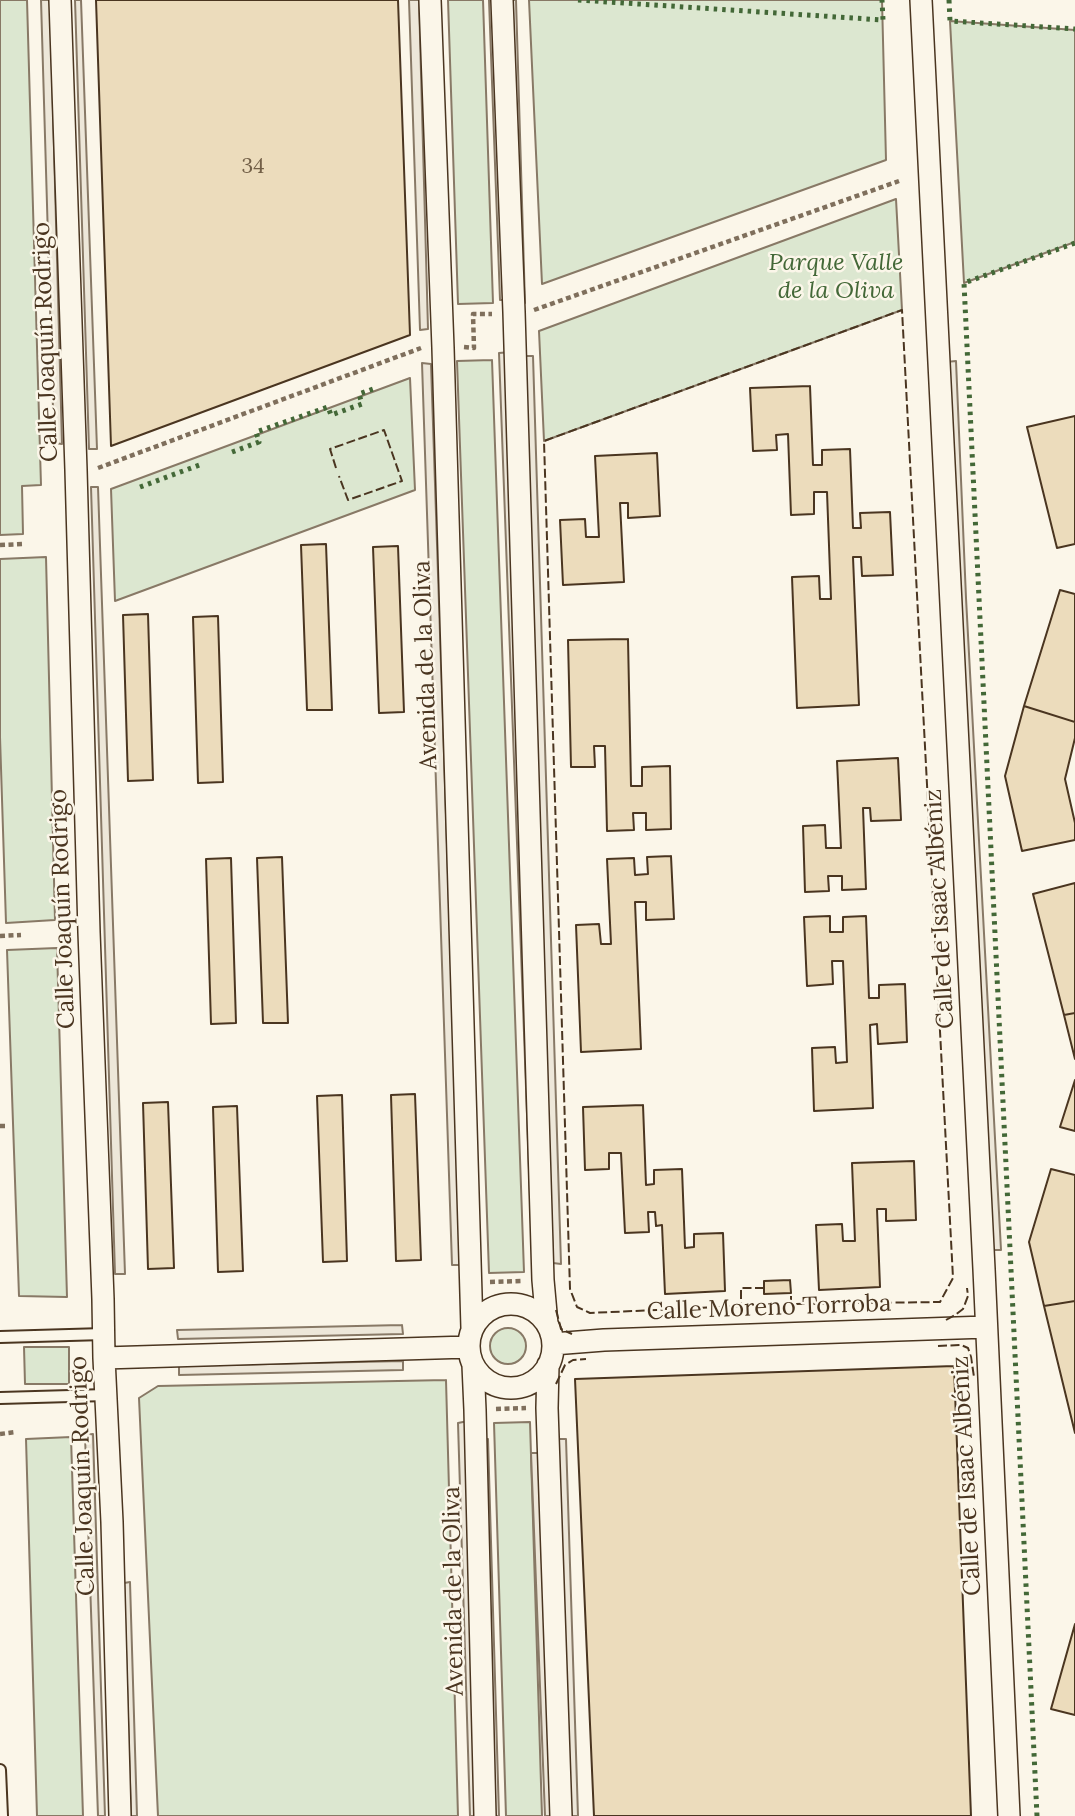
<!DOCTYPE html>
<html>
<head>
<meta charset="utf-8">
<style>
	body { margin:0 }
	canvas { display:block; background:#fbf6e9 }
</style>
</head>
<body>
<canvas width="1075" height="1816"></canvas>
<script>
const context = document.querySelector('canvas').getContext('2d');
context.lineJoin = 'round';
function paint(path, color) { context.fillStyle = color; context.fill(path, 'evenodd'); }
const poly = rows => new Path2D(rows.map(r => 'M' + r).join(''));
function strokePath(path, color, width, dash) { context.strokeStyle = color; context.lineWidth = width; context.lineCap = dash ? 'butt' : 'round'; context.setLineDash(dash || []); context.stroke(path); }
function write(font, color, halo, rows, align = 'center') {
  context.font = font + ' Lora,serif'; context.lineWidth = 5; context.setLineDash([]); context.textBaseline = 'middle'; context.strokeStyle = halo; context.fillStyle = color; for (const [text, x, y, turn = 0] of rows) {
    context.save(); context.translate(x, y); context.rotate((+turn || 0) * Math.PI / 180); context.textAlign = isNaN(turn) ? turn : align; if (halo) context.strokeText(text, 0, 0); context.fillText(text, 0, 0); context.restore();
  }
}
const green = poly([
	[0,0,27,0,41,485,22,486,23,534,0,535,0,0],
	[448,0,483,0,493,303,458,304,448,0],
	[529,0,882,0,886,160,542,284,529,0],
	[950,21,1075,30,1075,242,964,283,950,21],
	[896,199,902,310,544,441,539,331,896,199],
	[492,360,524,1272,489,1273,457,361,492,360],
	[410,378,415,490,115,601,111,489,410,378],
	[46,557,55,920,6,923,0,737,0,559,46,557],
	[57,948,67,1297,19,1296,7,950,57,948],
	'490 1346a18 18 0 1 1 36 0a18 18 0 1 1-36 0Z',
	[24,1347,69,1347,69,1384,25,1384,24,1347],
	[446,1380,458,1816,158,1816,139,1398,158,1386,446,1380],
	[530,1422,542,1816,506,1816,494,1423,530,1422],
	[71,1437,83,1816,37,1816,26,1439,71,1437]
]);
paint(green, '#dce7d0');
strokePath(green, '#887966', 2);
const parking = poly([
	[41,0,50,0,62,444,54,443,41,0],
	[75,0,81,0,97,449,89,449,75,0],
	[409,0,419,0,428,329,420,330,409,0],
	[489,0,495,0,507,300,500,300,489,0],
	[509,0,516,0,525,303,519,303,509,0],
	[511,352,532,1251,499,353,511,352],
	[523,356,533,356,561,1264,553,1263,523,356],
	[956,361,966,598,1001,1250,991,1250,946,362,956,361],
	[422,363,431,364,461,1265,452,1265,422,363],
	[91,487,98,487,125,1274,115,1274,91,487],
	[402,1325,403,1334,178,1339,177,1330,402,1325],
	[403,1361,403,1370,179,1375,179,1366,403,1361],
	[468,1421,479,1816,470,1816,458,1423,468,1421],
	[93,1434,105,1816,98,1816,85,1435,93,1434],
	[488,1439,499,1816,491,1816,481,1440,488,1439],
	[558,1439,566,1439,578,1816,569,1816,558,1439],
	[531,1453,538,1453,551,1816,545,1816,531,1453],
	[130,1582,137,1816,131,1816,124,1583,130,1582]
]);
paint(parking, '#ede7d9');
strokePath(parking, '#887966', 2);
const building = poly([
	[96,0,398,0,410,335,111,446,96,0],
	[810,386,813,465,822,465,822,450,850,449,853,528,861,528,860,513,890,512,893,575,862,576,861,557,853,557,859,705,797,708,792,577,819,576,820,599,831,599,827,492,814,492,814,514,791,515,788,434,776,435,777,450,753,451,750,388,810,386],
	[1075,416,1075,544,1057,548,1027,427,1075,416],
	[657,453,660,516,628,518,628,503,620,503,624,582,563,585,560,520,585,519,586,537,599,537,595,456,657,453],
	[326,544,332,710,307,710,301,545,326,544],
	[398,546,404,712,379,713,373,547,398,546],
	[1060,590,1075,594,1075,722,1024,706,1060,590],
	[148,614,153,780,128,781,123,615,148,614],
	[218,616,223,782,198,783,193,617,218,616],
	[628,639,631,786,642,786,642,767,670,766,671,829,646,830,646,813,633,813,634,830,607,831,605,746,594,746,595,767,571,767,568,640,628,639],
	[1024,706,1075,722,1075,738,1065,779,1075,823,1075,840,1022,851,1005,776,1024,706],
	[898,758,901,820,871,821,870,808,863,808,866,889,842,890,842,876,828,876,829,891,805,892,803,826,825,825,826,848,841,848,837,761,898,758],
	[671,856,674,919,646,920,646,902,635,902,641,1049,581,1052,576,925,599,924,601,944,611,944,607,859,634,858,635,875,648,874,647,857,671,856],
	[282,857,288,1023,263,1023,257,858,282,857],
	[231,858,236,1023,211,1024,206,859,231,858],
	[1075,883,1075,1013,1064,1015,1033,894,1075,883],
	[830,916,830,932,843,932,843,917,866,916,869,998,879,998,879,985,905,984,907,1042,878,1044,877,1024,870,1025,873,1108,814,1111,812,1048,835,1047,836,1063,847,1062,843,961,832,961,833,984,807,986,804,917,830,916],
	[1075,1013,1075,1059,1064,1015,1075,1013],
	[1075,1080,1075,1131,1060,1127,1075,1080],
	[415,1094,421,1260,396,1261,391,1095,415,1094],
	[342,1095,347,1261,323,1262,317,1096,342,1095],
	[168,1102,174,1268,148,1269,143,1103,168,1102],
	[643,1105,646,1185,654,1184,654,1170,682,1169,685,1248,694,1247,694,1234,723,1233,725,1291,665,1294,662,1225,656,1226,655,1212,648,1212,649,1232,625,1233,621,1153,609,1153,609,1169,585,1170,583,1107,643,1105],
	[237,1106,243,1271,218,1272,213,1107,237,1106],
	[914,1161,916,1220,886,1221,886,1209,877,1209,880,1287,819,1290,816,1225,842,1224,843,1241,855,1241,852,1163,914,1161],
	[1051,1169,1075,1175,1075,1301,1044,1306,1029,1242,1051,1169],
	[790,1280,791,1293,764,1294,764,1281,790,1280],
	[1075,1301,1075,1433,1044,1306,1075,1301],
	[954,1366,971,1816,594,1816,575,1379,954,1366],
	[1075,1624,1075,1715,1051,1709,1075,1624]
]);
paint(building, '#ecdcbc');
strokePath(building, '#4a3520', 2);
const service = poly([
	[0,1337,104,1334],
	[0,1398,106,1395],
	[0,1770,2,1816]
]);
const minor = poly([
	[60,0,76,470,89,932,103,1299,104,1358,112,1522,120,1816],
	[430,0,443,348,472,1328],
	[502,0,514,312,543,1280,547,1324],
	[921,0,984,1269,1009,1816],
	'469 1346a42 42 0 1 1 84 0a42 42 0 1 1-84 0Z',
	[553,1344,604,1340,986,1327],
	[104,1358,468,1347],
	[473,1365,475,1410,485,1816],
	[548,1365,547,1408,561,1816]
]);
strokePath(service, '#4a3520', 14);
strokePath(minor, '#4a3520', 24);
strokePath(poly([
	[534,310,899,181],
	[464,347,474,348,473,314,492,314],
	[98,468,421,348],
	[0,545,24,544],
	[0,936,21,935],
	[0,1126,5,1126],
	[490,1282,523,1281],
	[496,1409,526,1408],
	[0,1434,16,1432]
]), '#7f6f5c', 4.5, [5, 3.5]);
strokePath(service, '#fbf6e9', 10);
strokePath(minor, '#fbf6e9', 21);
strokePath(poly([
	[578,0,883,20,882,0],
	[949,0,950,21,1075,29],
	[232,452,259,442,256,432,328,407,331,415,362,404,359,394,373,389],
	[140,487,202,464],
	[1037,1816,964,283,1075,243]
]), '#436837', 5, [3.5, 5]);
strokePath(poly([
	[336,468,330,449,384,430,402,481,348,500,339,476],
	[764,1288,741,1288,741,1306,590,1313,577,1307,570,1289,544,441,902,310,953,1278,940,1302,791,1304,791,1293],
	[556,1310,561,1329,572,1334],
	[946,1320,955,1315,963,1309,968,1296,967,1288],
	[938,1346,961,1345,968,1348,971,1357,974,1377],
	[556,1384,565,1365,573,1360,586,1359]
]), '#4a3520', 2, [9, 3.5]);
write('21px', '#725f47', null, [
	["34",253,167]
]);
write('italic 24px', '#436837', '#fbf6e9', [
	["Parque Valle",836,263],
	["de la Oliva",836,291]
]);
write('24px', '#4a3520', '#fbf6e9', [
	["Calle Joaquín Rodrigo",46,342,-92],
	["Avenida de la Oliva",426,665,-92],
	["Calle Joaquín Rodrigo",63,909,-92],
	["Calle de Isaac Albéniz",940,909,-93],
	["Calle Moreno Torroba",769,1308,-2],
	["Calle Joaquín Rodrigo",83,1476,-92],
	["Calle de Isaac Albéniz",967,1476,-93],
	["Avenida de la Oliva",454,1591,-91]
]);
</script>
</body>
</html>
